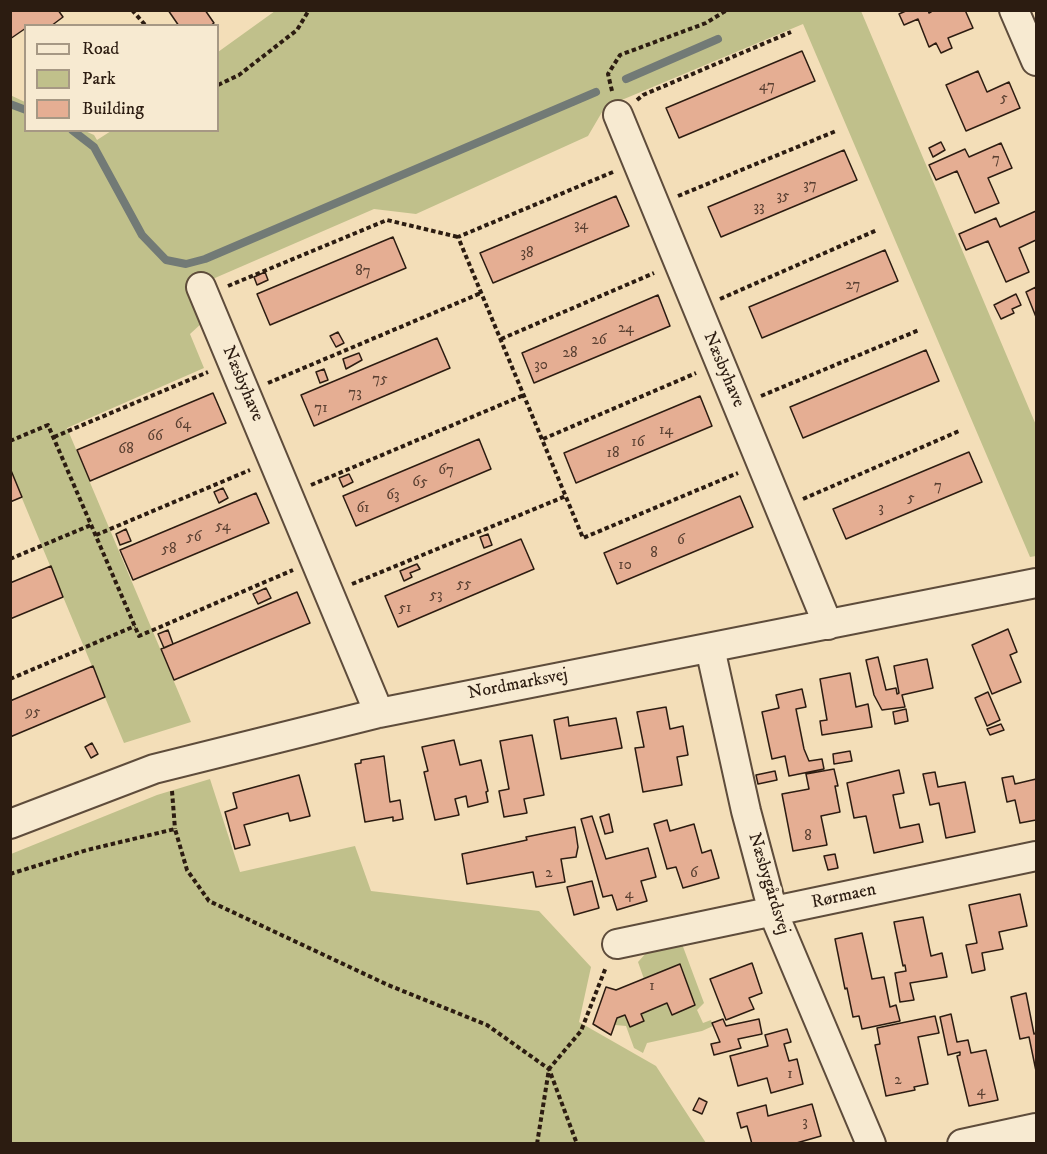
<!DOCTYPE html>
<html>
<head>
<meta charset="utf-8">
<style>
	body { margin:0 }
	#map { position:relative; width:1047px; height:1154px; overflow:hidden; background:#f3deb8; font-family:"IM FELL DW Pica",serif }
	canvas { display:block }
	.frame { position:absolute; inset:0; border:12px solid #2c1c11; pointer-events:none }
	.legend { position:absolute; left:24px; top:24px; width:195px; height:108px; box-sizing:border-box; background:#f7ead1; border:2px solid #a69884; margin:0; padding:8px 10px; list-style:none; font-size:18px; color:#2c1c11 }
	.legend li { display:flex; align-items:center; gap:12px; height:30px }
	.legend b { width:30px; border:2px solid #a69884 }
</style>
</head>
<body>
<div id="map">
<canvas width="1047" height="1154"></canvas>
<div class="frame"></div>
<ul class="legend">
<li><b style="height:8px;background:#f7ead1"></b>Road</li>
<li><b style="height:16px;background:#c0c08b"></b>Park</li>
<li><b style="height:16px;background:#e5ae93"></b>Building</li>
</ul>
</div>
<script>
const context = document.querySelector('canvas').getContext('2d');
context.lineJoin = 'round';
function paint(path, color) { context.fillStyle = color; context.fill(path, 'evenodd'); }
const poly = rows => new Path2D(rows.map(r => 'M' + r).join(''));
function strokePath(path, color, width, dash) { context.strokeStyle = color; context.lineWidth = width; context.lineCap = dash ? 'butt' : 'round'; context.setLineDash(dash || []); context.stroke(path); }
function write(font, color, halo, rows, align = 'center') {
  context.font = font + ' "IM FELL DW Pica",serif'; context.lineWidth = 6; context.setLineDash([]); context.textBaseline = 'middle'; context.strokeStyle = halo; context.fillStyle = color; for (const [text, x, y, turn = 0] of rows) {
    context.save(); context.translate(x, y); context.rotate((+turn || 0) * Math.PI / 180); context.textAlign = isNaN(turn) ? turn : align; if (halo) context.strokeText(text, 0, 0); context.fillText(text, 0, 0); context.restore();
  }
}
paint(poly([
	[275,11,861,11,1036,425,1036,556,1030,557,803,24,605,107,588,136,416,214,374,209,208,281,202,323,190,334,204,368,67,428,191,722,124,743,11,472,10,95,25,102,26,130,85,131,94,135,97,140,111,131,218,130,218,52],
	[210,779,240,872,355,846,371,891,539,911,591,967,579,1022,656,1066,706,1143,11,1143,11,854,157,795],
	[682,944,704,1003,697,1010,703,1023,711,1020,713,1026,702,1031,647,1043,643,1053,634,1048,626,1026,615,1025,617,1018,625,1015,631,1027,644,1021,641,1014,667,1003,672,1014,695,1005,681,964,644,979,638,962,647,952]
]), '#c0c08b');
strokePath(poly([
	[626,79,718,39],
	[10,104,26,110],
	[72,130,94,147,142,235,166,260,186,264,205,259,596,92]
]), '#727a76', 8);
const building = poly([
	[10,10,58,10,63,17,51,26,26,26,26,28,10,39,10,10],
	[168,10,205,10,214,23,210,26,179,26,168,10],
	[908,10,928,10,929,13,934,10,965,10,973,28,948,38,952,48,941,53,936,43,929,47,918,19,904,25,899,14,908,10],
	[802,51,815,81,679,138,666,108,802,51],
	[978,71,987,92,1009,82,1020,108,966,131,946,85,978,71],
	[941,142,945,150,933,157,929,148,941,142],
	[1001,143,1012,168,988,178,999,203,975,213,957,171,936,180,929,165,965,149,969,157,1001,143],
	[844,150,857,180,721,237,708,207,844,150],
	[616,196,629,226,493,283,480,253,616,196],
	[1036,211,1036,240,1019,248,1029,272,1006,282,988,241,966,250,959,234,996,218,1000,227,1036,211],
	[393,237,406,268,270,325,257,294,393,237],
	[885,250,898,281,762,338,749,307,885,250],
	[265,272,268,280,257,285,254,277,265,272],
	[1036,287,1036,317,1026,292,1036,287],
	[1016,294,1021,305,1012,309,1014,313,1001,319,994,305,1016,294],
	[658,295,670,326,534,383,522,353,658,295],
	[338,332,344,343,336,347,330,336,338,332],
	[437,338,450,368,314,426,301,395,437,338],
	[926,350,939,381,803,438,790,407,926,350],
	[359,353,362,360,346,369,343,359,359,353],
	[324,369,328,380,320,383,316,372,324,369],
	[213,393,226,423,90,481,77,450,213,393],
	[700,396,712,426,576,483,564,453,700,396],
	[479,439,491,469,356,526,343,496,479,439],
	[969,452,982,482,846,539,833,509,969,452],
	[10,468,22,497,10,502,10,468],
	[349,474,353,482,343,487,339,478,349,474],
	[223,488,228,498,219,503,214,492,223,488],
	[256,493,269,523,133,580,120,550,256,493],
	[740,496,753,527,617,584,604,553,740,496],
	[126,529,131,541,120,545,116,534,126,529],
	[488,534,492,545,484,548,480,537,488,534],
	[521,539,534,569,398,627,385,596,521,539],
	[417,564,420,569,410,573,412,577,404,581,400,571,417,564],
	[51,566,63,597,10,619,10,583,51,566],
	[266,588,271,598,258,604,253,594,266,588],
	[297,592,310,623,174,680,161,649,297,592],
	[1008,629,1017,652,1010,655,1021,682,992,694,972,645,1008,629],
	[168,630,173,644,164,648,158,634,168,630],
	[878,657,886,690,896,688,897,694,899,693,894,666,927,659,933,688,902,695,905,707,882,710,874,695,866,660,878,657],
	[93,666,105,697,10,737,10,701,93,666],
	[850,673,856,707,868,704,872,727,822,735,820,721,827,720,820,679,850,673],
	[802,689,806,707,796,709,804,749,809,761,822,759,824,769,789,776,785,756,772,759,762,712,779,708,776,695,802,689],
	[988,692,1000,720,987,726,975,698,988,692],
	[666,707,670,729,683,726,688,755,677,757,682,785,643,792,635,748,644,747,637,712,666,707],
	[906,709,908,721,895,724,893,712,906,709],
	[568,717,569,726,616,718,622,748,561,759,554,720,568,717],
	[1001,724,1004,730,990,735,987,729,1001,724],
	[532,735,544,795,524,799,527,813,504,817,499,791,509,789,500,741,532,735],
	[454,740,460,765,481,760,488,791,486,792,488,802,468,807,466,796,455,799,459,815,435,820,424,772,428,771,422,747,454,740],
	[92,743,98,754,91,758,85,747,92,743],
	[850,751,852,761,834,764,833,754,850,751],
	[384,756,390,802,400,800,403,819,393,821,393,817,365,822,355,764,361,763,361,760,384,756],
	[834,769,838,786,835,786,840,812,821,816,827,845,793,851,782,794,809,789,806,774,834,769],
	[899,770,904,793,893,795,900,828,919,824,923,842,874,853,866,816,854,818,847,783,899,770],
	[775,771,777,780,758,784,756,775,775,771],
	[935,772,938,787,965,782,975,832,946,838,939,803,930,805,923,774,935,772],
	[299,775,310,816,290,821,288,813,244,825,250,845,235,849,225,812,237,808,233,793,299,775],
	[1013,776,1015,784,1036,779,1036,820,1020,823,1015,800,1007,802,1002,778,1013,776],
	[609,814,613,832,605,834,600,817,609,814],
	[592,816,606,859,648,848,656,877,641,881,647,901,617,910,612,895,603,897,581,819,592,816],
	[667,820,670,831,694,824,702,853,711,850,719,878,683,888,676,867,667,869,654,824,667,820],
	[575,827,578,847,576,857,561,859,565,882,536,887,533,872,467,884,462,854,527,840,526,837,575,827],
	[835,854,838,868,828,870,824,856,835,854],
	[592,881,599,908,574,915,567,887,592,881],
	[1020,894,1027,926,999,932,1003,949,982,953,985,970,972,973,966,945,977,943,969,905,1020,894],
	[923,917,931,956,942,953,947,977,910,983,914,1000,900,1002,895,973,906,971,905,965,903,966,894,922,923,917],
	[862,933,872,979,884,977,890,1007,896,1005,900,1021,862,1029,859,1016,853,1017,847,988,845,989,835,939,862,933],
	[752,963,762,993,749,998,754,1009,726,1020,710,979,752,963],
	[680,964,695,1005,672,1015,667,1003,641,1014,644,1021,630,1027,625,1015,617,1018,611,1035,593,1024,606,987,616,990,680,964],
	[1026,993,1034,1034,1036,1033,1036,1071,1029,1037,1020,1039,1011,997,1026,993],
	[951,1014,957,1042,968,1040,971,1053,986,1050,998,1100,969,1106,957,1056,960,1055,960,1052,948,1055,940,1017,951,1014],
	[935,1016,939,1033,918,1037,928,1084,914,1087,915,1090,886,1096,875,1045,880,1044,877,1028,935,1016],
	[723,1019,726,1026,759,1019,762,1034,738,1039,741,1048,714,1055,711,1044,720,1042,712,1023,723,1019],
	[787,1029,791,1042,784,1044,789,1061,797,1059,803,1084,771,1093,767,1078,738,1086,730,1056,768,1046,765,1035,787,1029],
	[699,1098,707,1102,702,1114,693,1110,699,1098],
	[812,1104,821,1136,793,1144,752,1144,747,1126,741,1128,737,1113,766,1105,768,1116,812,1104]
]);
paint(building, '#e5ae93');
strokePath(building, '#2c1c11', 1.5);
const street = poly([
	[1014,10,1036,61],
	[618,115,828,625],
	[201,287,379,713],
	[710,648,746,811,773,912,871,1144],
	[10,824,154,769,379,713,1036,583],
	[617,944,1036,856],
	[962,1144,1036,1128]
]);
strokePath(street, '#5e4c3b', 32);
strokePath(poly([
	[132,10,146,26],
	[218,85,239,75,297,30,309,10],
	[612,91,608,74,620,55,706,23,727,10],
	[637,100,643,95,791,32],
	[613,172,458,237,583,538,738,473],
	[678,196,836,131],
	[228,286,387,220,458,237],
	[720,299,877,230],
	[501,339,654,273],
	[268,383,481,293],
	[761,396,919,330],
	[54,437,208,372],
	[543,439,696,373],
	[10,441,48,425,139,636,293,570],
	[311,485,524,395],
	[803,499,959,431],
	[96,535,250,470],
	[10,559,91,525],
	[352,584,566,496],
	[10,679,135,626],
	[172,791,175,829],
	[10,874,87,850,175,829,187,870,209,901,388,985,487,1025,549,1069,577,1144],
	[537,1144,549,1069,581,1031,606,967]
]), '#2c1c11', 4, [4.5, 3]);
strokePath(street, '#f7ead1', 28);
write('15px', '#5a4032', null, [
	["47",767,87],
	["5",1004,99],
	["7",996,160],
	["37",810,186],
	["35",783,197],
	["33",759,208],
	["34",581,226],
	["38",527,254],
	["87",363,272],
	["27",853,286],
	["24",626,329],
	["26",599,341],
	["28",570,354],
	["30",541,366],
	["75",380,380],
	["73",355,394],
	["71",321,409],
	["64",183,425],
	["14",666,431],
	["66",155,437],
	["16",638,443],
	["68",126,450],
	["18",613,454],
	["67",446,471],
	["65",420,483],
	["7",938,487],
	["63",393,496],
	["5",911,499],
	["61",363,509],
	["3",881,509],
	["54",223,527],
	["56",194,538],
	["6",681,541],
	["58",169,550],
	["8",654,554],
	["10",625,566],
	["55",464,585],
	["53",436,596],
	["51",405,609],
	["95",33,713],
	["8",808,837],
	["2",549,874],
	["6",694,874],
	["4",629,895],
	["1",652,987],
	["1",790,1075],
	["2",898,1081],
	["4",981,1092],
	["3",805,1123]
]);
write('18px', '#2c1c11', '#f7ead1', [
	["Næsbyhave",723,370,67],
	["Næsbyhave",242,384,67],
	["Nordmarksvej",518,685,-11],
	["Næsbygårdsvej",768,884,73],
	["Rørmaen",844,897,-12]
]);
</script>
</body>
</html>
